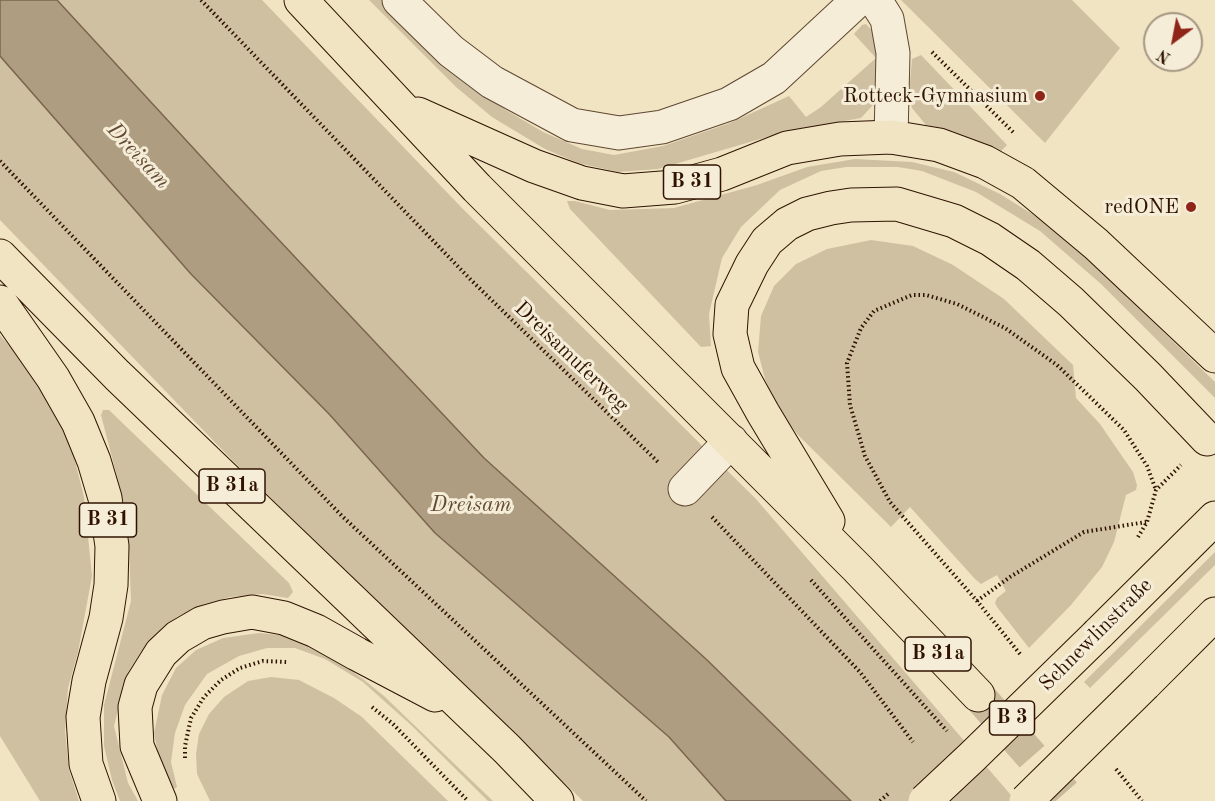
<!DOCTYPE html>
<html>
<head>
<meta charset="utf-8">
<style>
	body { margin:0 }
	#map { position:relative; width:1215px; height:801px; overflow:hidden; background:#f0e4c3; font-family:"Old Standard TT",serif }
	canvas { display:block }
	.north { position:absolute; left:1143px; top:12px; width:60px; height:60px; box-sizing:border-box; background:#f5edd8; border:2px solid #a69682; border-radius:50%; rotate:212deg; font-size:16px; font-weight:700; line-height:24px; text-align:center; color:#2f1300 }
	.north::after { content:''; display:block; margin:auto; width:21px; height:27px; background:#8f2418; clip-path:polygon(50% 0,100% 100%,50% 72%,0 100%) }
</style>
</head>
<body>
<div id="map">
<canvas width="1215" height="801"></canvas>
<div class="north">N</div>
</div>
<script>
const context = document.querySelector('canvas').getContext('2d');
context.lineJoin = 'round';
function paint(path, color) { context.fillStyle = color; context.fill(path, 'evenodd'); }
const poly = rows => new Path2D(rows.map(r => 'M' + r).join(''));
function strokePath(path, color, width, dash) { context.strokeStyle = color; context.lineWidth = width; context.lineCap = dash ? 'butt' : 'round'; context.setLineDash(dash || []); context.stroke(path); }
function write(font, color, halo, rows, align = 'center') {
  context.font = font + ' "Old Standard TT",serif'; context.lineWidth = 6; context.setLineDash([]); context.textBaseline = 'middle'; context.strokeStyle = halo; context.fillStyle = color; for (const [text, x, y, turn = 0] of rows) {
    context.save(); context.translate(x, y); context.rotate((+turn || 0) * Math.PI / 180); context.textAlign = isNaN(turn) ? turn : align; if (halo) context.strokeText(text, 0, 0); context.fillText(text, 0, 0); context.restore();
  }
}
paint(poly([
	[57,0,262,0,463,209,756,499,1016,801,851,801,706,659,484,458,230,188],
	[369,0,382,0,466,83,506,110,543,132,582,149,614,155,663,146,730,123,789,96,806,117,821,107,876,58,854,34,862,25,866,24,878,37,882,82,873,105,861,118,784,132,658,169,618,172,578,163,545,149,492,117,456,87],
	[901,0,1072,0,1120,48,1045,143],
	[921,55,1007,145,1000,152,972,139,945,129,926,125,912,108,909,93,912,59],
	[0,56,191,274,330,415,435,533,669,737,726,801,583,801,234,462,0,220],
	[855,159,912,162,954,172,1000,194,1045,222,1083,254,1215,382,1215,398,1101,284,1040,231,976,192,922,171,898,167,846,167,821,171,780,190,741,227,722,258,709,314,711,346,701,347,570,209,567,201,575,201,610,210,674,208,757,185,807,167],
	[871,240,913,246,953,265,1004,299,1073,365,1076,398,1100,424,1133,472,1137,485,1136,490,1126,495,1114,542,1102,567,1071,605,1029,648,997,607,995,603,997,598,1006,591,997,575,981,584,975,579,910,507,891,527,798,435,777,409,765,379,758,352,761,316,774,286,796,264,827,249],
	[0,335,25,364,58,420,74,457,84,497,92,576,78,652,68,688,65,731,69,770,79,801,40,801,0,736],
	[103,410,109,410,289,583,293,592,288,598,262,594,230,597,204,604,177,617,156,634,140,653,128,672,114,726,128,783,138,801,120,801,112,780,104,746,104,705,131,601,128,519,101,415],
	[1215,552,1215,565,1090,688,1084,682],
	[259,633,289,636,323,651,363,679,384,696,493,801,488,801,411,725,363,682,325,659,295,648,267,648,239,656,207,674,185,705,175,733,171,762,177,787,174,789,160,763,154,733,162,695,176,668,196,650,223,638],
	[271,677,299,680,334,698,362,717,448,801,210,801,197,774,196,754,199,734,209,714,224,697,248,681]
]), '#cfc0a2');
const water = poly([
	[0,0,57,0,230,188,484,458,706,659,851,801,726,801,669,737,435,533,330,415,191,274,0,56,0,0]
]);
paint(water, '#ae9d81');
strokePath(water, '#7b664d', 1.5);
strokePath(poly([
	[978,695,1071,801]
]), '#c9ba9c', 33, [33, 16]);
const minor = poly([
	[399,0,451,51,492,82,572,125,619,133,662,127,729,104,774,78,858,0],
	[875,0,887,19,893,53,891,137],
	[685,489,731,441]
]);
const major = poly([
	[1098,634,1215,518],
	[1145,684,1215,614]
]);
const highway = poly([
	[301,0,477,188,857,568,978,695],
	[418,114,534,166,582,183,623,191,675,187,722,174,787,148,840,139,891,137,939,145,985,162,1023,183,1096,244,1215,356],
	[0,256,117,375,507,749,557,801],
	[0,302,53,378,78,422,94,461,105,498,112,546,111,585,106,618,89,681,83,717,86,764,99,801],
	[828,521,763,413,738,368,730,334,732,305,752,264,767,241,787,224,807,214,831,208,851,205,897,204,954,221,990,239,1028,265,1071,302,1148,377,1207,439],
	[160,801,137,746,135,707,141,685,161,653,178,637,202,623,223,617,252,612,284,618,316,631,357,654,435,695]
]);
strokePath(minor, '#5f4731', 35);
strokePath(major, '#2f1300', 35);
strokePath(highway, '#2f1300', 35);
strokePath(poly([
	[201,0,471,280,658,462],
	[932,52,1014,133],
	[0,161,342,516,646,801],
	[712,517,860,672,913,742],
	[1138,537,1147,522,1156,490,1181,465],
	[811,580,947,731],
	[977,601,1010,577,1084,532,1146,522],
	[1020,654,977,601,890,502,865,456,850,405,847,363,861,328,874,311,912,295,926,295,957,304,1005,328,1057,365,1124,430,1147,466,1156,490],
	[372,707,393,724,468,801],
	[185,758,185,746,191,718,204,697,221,680,240,668,263,661,287,662],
	[1116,769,1142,801]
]), '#2f1300', 4, [1.5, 3]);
strokePath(minor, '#f5edd8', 33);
strokePath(major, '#f0e4c3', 33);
strokePath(highway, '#f0e4c3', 33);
const majorBridge = poly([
	[925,801,972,757,1098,634],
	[1026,801,1145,684]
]);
strokePath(majorBridge, '#2f1300', 35, []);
strokePath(poly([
	[880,801,888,794]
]), '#2f1300', 4, [1.5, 3]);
strokePath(majorBridge, '#f0e4c3', 33);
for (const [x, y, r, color] of [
	[1040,96,6,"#8f2418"],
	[1191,207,6,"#8f2418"]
]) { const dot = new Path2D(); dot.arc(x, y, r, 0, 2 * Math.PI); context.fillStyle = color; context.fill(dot); strokePath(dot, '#f5edd8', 2); }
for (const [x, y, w] of [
	[692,182,57],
	[232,486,66],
	[108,520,57],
	[938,654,66],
	[1012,718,45]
]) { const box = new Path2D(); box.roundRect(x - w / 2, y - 17, w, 34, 4.5); context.fillStyle = '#f5edd8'; context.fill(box); strokePath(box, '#2f1300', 1.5); }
write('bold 20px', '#2f1300', null, [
	["B 31",692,182],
	["B 31a",232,486],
	["B 31",108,520],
	["B 31a",938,654],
	["B 3",1012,718]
]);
write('21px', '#2f1300', '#f5edd8', [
	["Rotteck-Gymnasium",1028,96],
	["redONE",1179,207]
], 'right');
write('21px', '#2f1300', '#f5edd8', [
	["Dreisamuferweg",571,357,44],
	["Schnewlinstraße",1096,635,-45]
]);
write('italic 22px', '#624a34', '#f5edd8', [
	["Dreisam",138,156,47],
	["Dreisam",471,505]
]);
</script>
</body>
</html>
